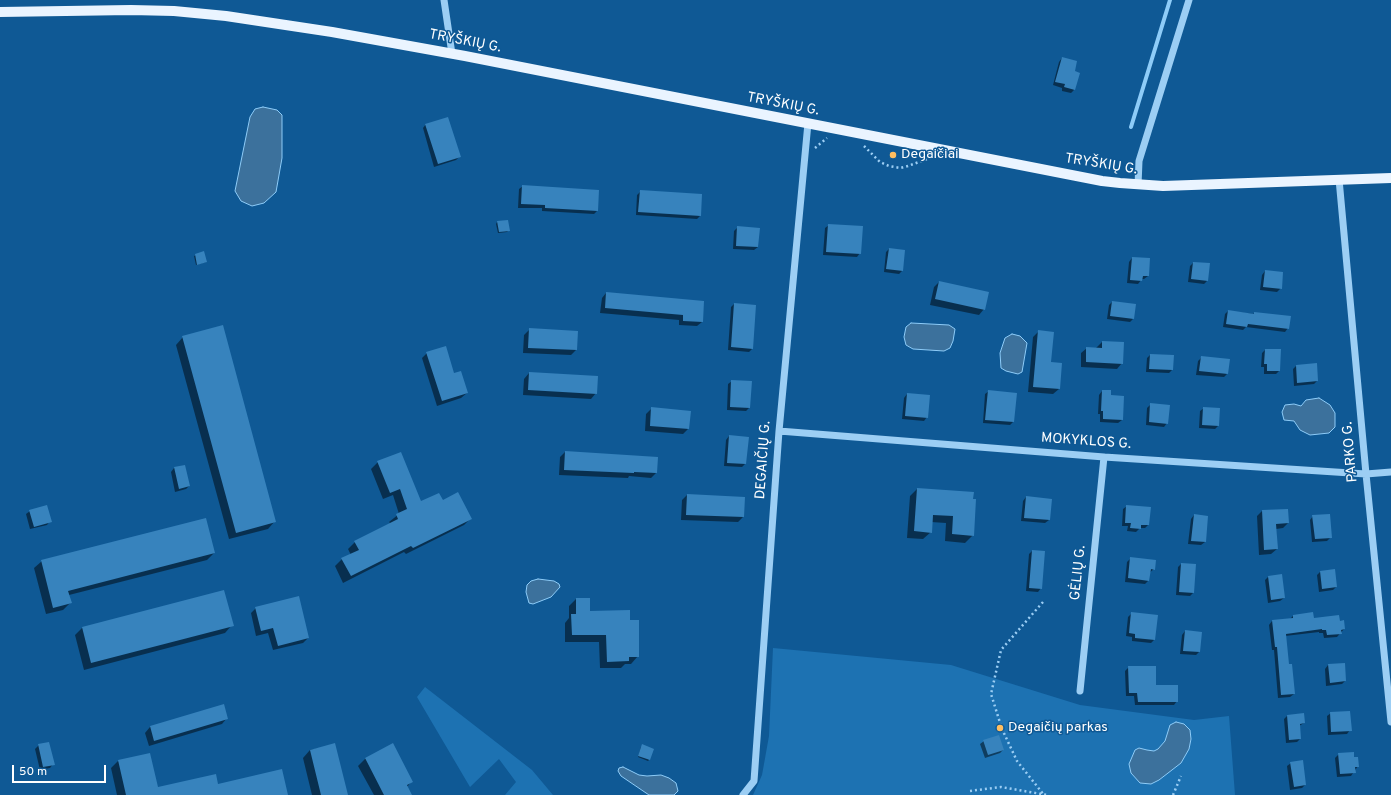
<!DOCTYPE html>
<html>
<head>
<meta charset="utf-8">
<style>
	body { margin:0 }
	#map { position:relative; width:1391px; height:795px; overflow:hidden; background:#0f5995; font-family:Overpass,sans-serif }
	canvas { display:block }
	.scale { position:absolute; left:12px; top:765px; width:94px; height:18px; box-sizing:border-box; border:2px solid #fff; border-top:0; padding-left:5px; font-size:12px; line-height:14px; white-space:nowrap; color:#fff; -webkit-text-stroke:3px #0f5995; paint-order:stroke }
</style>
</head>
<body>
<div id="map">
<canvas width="1391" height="795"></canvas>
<div class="scale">50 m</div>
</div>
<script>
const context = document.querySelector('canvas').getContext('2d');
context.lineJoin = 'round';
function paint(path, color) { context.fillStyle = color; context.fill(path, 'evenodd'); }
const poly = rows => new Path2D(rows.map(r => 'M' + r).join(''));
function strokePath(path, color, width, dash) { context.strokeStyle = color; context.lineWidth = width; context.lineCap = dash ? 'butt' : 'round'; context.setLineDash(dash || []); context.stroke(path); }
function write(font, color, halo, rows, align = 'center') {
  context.font = font + ' Overpass,sans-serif'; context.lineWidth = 3; context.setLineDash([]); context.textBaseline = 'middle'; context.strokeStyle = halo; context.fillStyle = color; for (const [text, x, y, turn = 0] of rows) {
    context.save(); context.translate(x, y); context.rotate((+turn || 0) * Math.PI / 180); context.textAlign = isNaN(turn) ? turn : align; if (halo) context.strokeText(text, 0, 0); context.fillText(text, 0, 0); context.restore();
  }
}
paint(poly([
	[773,648,951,665,1080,705,1194,720,1229,716,1235,795,753,795,762,775,769,736],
	[425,687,532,770,553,795,505,795,516,782,499,759,470,787,417,697]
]), '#1d72b2');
const water = poly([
	[263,107,277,110,282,115,282,158,276,192,264,203,252,206,241,201,235,191,250,117,255,109,263,107],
	[911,323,949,325,955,329,953,341,950,348,944,351,913,349,906,345,904,337,906,327,911,323],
	[1012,334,1020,336,1027,343,1022,372,1018,374,1006,371,1001,368,1000,353,1005,338,1012,334],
	[1319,398,1330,405,1335,413,1335,427,1329,433,1310,435,1300,430,1294,421,1284,420,1282,412,1285,405,1294,404,1301,406,1306,400,1319,398],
	[538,579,554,581,559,584,560,587,551,597,533,604,529,603,526,592,527,585,531,581,538,579],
	[1176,722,1184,724,1190,730,1191,739,1189,749,1181,763,1159,780,1151,784,1140,783,1131,773,1129,764,1135,750,1139,748,1147,750,1154,751,1158,749,1165,741,1170,725,1176,722],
	[623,767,639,775,647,776,661,775,669,778,676,783,678,791,674,795,649,795,621,776,618,771,619,768,623,767]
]);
paint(water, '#3c719c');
strokePath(water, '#8eccf8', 1);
paint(poly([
	[1062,58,1074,90,1071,93,1062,91,1062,88,1053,85,1059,62],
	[426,124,459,157,456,160,434,167,423,128],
	[523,186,597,211,594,214,542,211,542,208,518,208,519,189],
	[640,192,700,216,697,219,636,215,637,195],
	[497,222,509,230,507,232,498,233,496,224],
	[829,225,860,253,857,257,823,255,825,228],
	[738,227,758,247,754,250,733,249,734,231],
	[889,249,902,271,899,274,884,272,886,252],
	[203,253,206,262,196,265,194,256],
	[1132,258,1148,276,1144,279,1142,279,1138,284,1127,283,1129,262],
	[1193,263,1207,281,1204,284,1188,282,1190,266],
	[1265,271,1281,288,1277,292,1260,290,1262,275],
	[939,282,984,309,979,315,930,305,934,287],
	[606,293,678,301,702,322,697,326,679,325,679,320,600,313,602,298],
	[1112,302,1133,319,1130,322,1107,319,1109,305],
	[734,304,752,349,749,352,728,350,731,307],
	[1228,311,1253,314,1255,313,1288,328,1285,332,1246,327,1243,330,1223,327,1225,314],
	[530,329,577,332,576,350,571,355,523,353,524,335],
	[1039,331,1059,389,1053,394,1028,392,1033,337],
	[183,337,275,521,268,529,229,539,176,345],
	[1102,342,1122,363,1117,369,1081,367,1081,353,1087,348,1096,348],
	[1265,350,1280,350,1279,371,1276,374,1264,374,1264,367,1261,367,1262,353],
	[427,353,454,374,467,393,461,398,437,406,422,358],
	[1150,355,1172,370,1169,373,1146,372,1147,358],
	[1201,358,1227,374,1224,377,1196,375,1198,361],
	[1296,366,1317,381,1314,384,1294,386,1293,369],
	[529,373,596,393,591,399,523,395,524,379],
	[732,381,749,408,746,411,727,410,728,384],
	[989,391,1013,422,1010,425,983,423,985,394],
	[1102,391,1110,396,1122,420,1118,423,1100,422,1100,414,1098,414,1099,395],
	[907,394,927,417,924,421,902,419,904,398],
	[1151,404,1167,423,1164,427,1146,425,1147,408],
	[652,408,688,429,683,434,645,431,646,414],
	[1204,408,1218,426,1215,429,1199,428,1200,411],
	[729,436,745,464,742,467,724,466,726,440],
	[565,452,656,473,651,478,629,476,628,478,559,475,560,457],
	[378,462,421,503,442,501,471,518,464,525,406,554,404,552,343,583,335,566,342,559,351,555,348,549,355,542,391,524,389,522,399,514,393,495,383,499,371,469],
	[184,466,189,486,186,489,175,492,171,472,174,468],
	[917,489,972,493,973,535,965,543,945,541,946,523,931,522,931,532,923,539,907,538,910,496],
	[687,495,743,517,738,522,681,520,682,500],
	[1026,497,1049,520,1045,523,1021,521,1023,501],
	[1127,506,1148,525,1145,528,1140,528,1136,532,1127,531,1128,526,1122,526,1123,509],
	[30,511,50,521,47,525,30,529,26,514],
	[1262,511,1288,523,1283,528,1276,529,1277,549,1271,554,1259,555,1257,516],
	[1194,515,1207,517,1205,542,1201,545,1188,544,1191,519],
	[1313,516,1331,537,1327,541,1312,542,1310,520],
	[1032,551,1041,588,1038,592,1026,591,1029,554],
	[214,553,207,560,69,595,70,603,63,610,46,614,34,568,42,561],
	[1131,558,1154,569,1149,573,1149,580,1145,584,1125,582,1127,562],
	[1181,564,1193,593,1190,596,1176,595,1178,567],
	[1334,570,1336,587,1333,590,1319,592,1317,575,1320,572],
	[1268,577,1284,598,1280,601,1268,603,1265,580],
	[576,599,589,612,629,621,638,656,631,664,625,664,621,668,600,668,599,642,565,642,565,623,569,618,569,606],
	[256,608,308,638,303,643,273,650,268,633,256,636,251,613],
	[1132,613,1154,640,1151,643,1132,641,1132,637,1126,636,1128,617],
	[1293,616,1339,622,1344,629,1337,637,1324,638,1323,633,1319,633,1319,632,1285,636,1288,665,1294,694,1290,697,1278,698,1274,650,1272,650,1269,625,1272,621,1290,619],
	[232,625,225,633,84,670,75,635,82,628],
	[1185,631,1201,633,1199,652,1196,655,1180,654,1182,635],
	[1344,664,1345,681,1342,684,1326,686,1325,669,1328,665],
	[1129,667,1155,686,1177,701,1174,705,1135,705,1134,696,1126,696,1125,671],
	[1331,713,1350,730,1347,734,1328,735,1327,716],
	[1287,716,1304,723,1299,726,1300,739,1297,742,1286,743,1284,719],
	[227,718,222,724,149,746,145,733,150,727],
	[984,741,1003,750,1000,753,985,758,980,744],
	[39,745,53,764,50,768,40,770,35,749],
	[334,745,347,795,312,795,303,758,310,750],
	[641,747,649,760,648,761,638,757],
	[1339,754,1358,766,1351,776,1337,777,1335,758],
	[366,758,411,782,407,787,411,795,374,795,358,766],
	[118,761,157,789,218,785,287,795,117,795,111,768],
	[1291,763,1305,785,1302,788,1290,790,1287,766]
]), '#0007');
strokePath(poly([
	[1131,127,1170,0]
]), '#8eccf8', 4);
paint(poly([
	[1062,57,1077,61,1075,71,1080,73,1075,90,1064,87,1065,84,1055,82],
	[448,117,461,157,438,164,425,124],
	[522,185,599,190,598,211,545,208,545,205,521,204],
	[640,190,702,194,701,216,638,212],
	[508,220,510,231,499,232,497,221],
	[828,224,863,226,861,254,826,252],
	[737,226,760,228,758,247,736,246],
	[889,248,905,250,903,271,886,269],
	[204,251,207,262,197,265,195,254],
	[1132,257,1150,258,1149,276,1143,276,1142,281,1130,280],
	[1193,262,1210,263,1208,281,1191,279],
	[1265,270,1283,272,1282,289,1263,287],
	[939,281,989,292,985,310,935,299],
	[606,292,704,301,703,322,683,321,683,315,605,308],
	[1112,301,1136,304,1134,319,1110,316],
	[734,303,756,305,753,349,731,347],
	[1228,310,1254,314,1254,312,1291,316,1289,329,1248,324,1247,327,1226,324],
	[223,325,276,522,236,533,182,336],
	[529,328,578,331,577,350,528,348],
	[1038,330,1054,332,1051,362,1062,363,1060,389,1033,387],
	[1102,341,1124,342,1123,364,1086,362,1086,347,1102,348],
	[446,346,454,373,461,371,468,393,442,401,426,352],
	[1265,349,1281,349,1280,371,1267,371,1267,364,1264,364],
	[1150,354,1174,355,1173,370,1149,369],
	[1201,356,1230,359,1228,374,1199,371],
	[1317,363,1318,381,1297,383,1296,365],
	[529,372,598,376,597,394,528,390],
	[731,380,752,381,750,408,730,407],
	[988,390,1017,393,1014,422,985,420],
	[1102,390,1111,390,1111,395,1124,396,1123,420,1103,419,1103,411,1101,411],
	[907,393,930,395,928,418,905,416],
	[1150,403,1170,405,1168,424,1149,422],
	[651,407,691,411,689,429,650,426],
	[1203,407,1220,408,1219,426,1202,425],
	[729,435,749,437,746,464,727,463],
	[565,451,658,457,657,473,634,472,634,473,564,470],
	[401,452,421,501,439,493,443,500,458,492,472,519,413,548,411,546,351,576,341,558,359,550,354,541,398,519,396,514,407,509,400,489,390,493,377,461],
	[185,465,190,486,179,489,174,467],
	[917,488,974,492,973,499,976,499,974,536,952,534,953,516,933,515,932,533,914,531],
	[687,494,745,497,744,517,686,515],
	[1026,496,1052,499,1050,520,1024,518],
	[47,505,52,522,34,527,29,510],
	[1126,505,1151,507,1149,525,1141,525,1141,529,1130,528,1131,523,1125,523],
	[1288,509,1289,523,1276,524,1278,549,1264,550,1262,510],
	[1194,514,1208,516,1206,542,1191,541],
	[1330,514,1332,538,1315,539,1312,515],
	[206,518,215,553,68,591,72,603,53,608,41,560],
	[1032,550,1045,551,1042,589,1029,588],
	[1130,557,1156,560,1155,570,1151,569,1149,581,1128,578],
	[1181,563,1196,564,1194,593,1179,592],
	[1335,569,1337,587,1322,589,1320,571],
	[1282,574,1285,598,1271,600,1268,576],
	[224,590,234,626,91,663,82,627],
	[299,596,309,638,278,646,273,628,261,631,255,607],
	[576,598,590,598,590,611,630,610,630,620,639,620,639,657,629,657,629,661,607,662,606,635,572,635,571,614,576,614],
	[1131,612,1158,615,1155,640,1135,638,1135,634,1129,633],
	[1313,612,1314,618,1339,615,1340,621,1344,620,1345,629,1341,630,1342,634,1327,635,1326,630,1322,630,1322,629,1286,634,1289,664,1292,664,1295,694,1281,695,1277,647,1275,647,1272,620,1293,618,1293,615],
	[1185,630,1202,632,1200,652,1183,651],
	[1345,663,1346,681,1330,683,1328,664],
	[1128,666,1156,666,1156,685,1178,685,1178,702,1138,702,1137,693,1129,693],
	[224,704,228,719,154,741,150,726],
	[1350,711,1352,731,1331,732,1330,712],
	[1304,713,1305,723,1300,724,1301,739,1289,740,1287,715],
	[999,735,1004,750,988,755,983,740],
	[49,742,55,765,43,767,38,744],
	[335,743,348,795,321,795,310,750],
	[393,743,413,782,407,785,412,795,384,795,365,758],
	[642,744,654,749,650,760,638,756],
	[1354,752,1354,757,1358,757,1359,767,1355,767,1356,773,1340,774,1338,753],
	[150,753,158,787,216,774,218,784,282,769,288,795,126,795,118,760],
	[1303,760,1306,785,1294,787,1290,762]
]), '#3783bd');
strokePath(poly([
	[864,146,880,162,889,166,900,168,908,166,930,158],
	[815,148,827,138],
	[1043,602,1001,650,991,694,1002,729,1017,761,1044,795],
	[970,791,1001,787,1047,795],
	[1173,795,1181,776]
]), '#9ccef4', 2.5, [2, 3]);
strokePath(poly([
	[444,0,452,54],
	[1339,179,1366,474,1391,722],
	[1138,185,1139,161,1189,0],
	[779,431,1104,457,1366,474,1391,472],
	[1080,691,1104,457],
	[743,795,754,781,779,431,808,123]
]), '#9ccef4', 7);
strokePath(poly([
	[0,12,131,10,174,11,226,16,332,32,465,56,1102,181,1120,183,1163,186,1391,178]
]), '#eaf4ff', 10);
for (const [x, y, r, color] of [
	[893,155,4,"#ffbe60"],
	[1000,728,4,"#ffbe60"]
]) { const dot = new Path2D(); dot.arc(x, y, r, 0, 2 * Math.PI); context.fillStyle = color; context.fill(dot); strokePath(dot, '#0f5995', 1.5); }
write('14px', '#fff', '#0f5995', [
	["TRYŠKIŲ G.",465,42,11],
	["TRYŠKIŲ G.",783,105,11],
	["TRYŠKIŲ G.",1101,165,9],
	["MOKYKLOS G.",1086,442,4],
	["PARKO G.",1351,452,-95],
	["DEGAIČIŲ G.",764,460,-86],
	["GĖLIŲ G.",1079,573,-84]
]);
write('14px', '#fff', '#0f5995', [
	["Degaičiai",901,155],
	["Degaičių parkas",1008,728]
], 'left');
</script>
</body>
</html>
